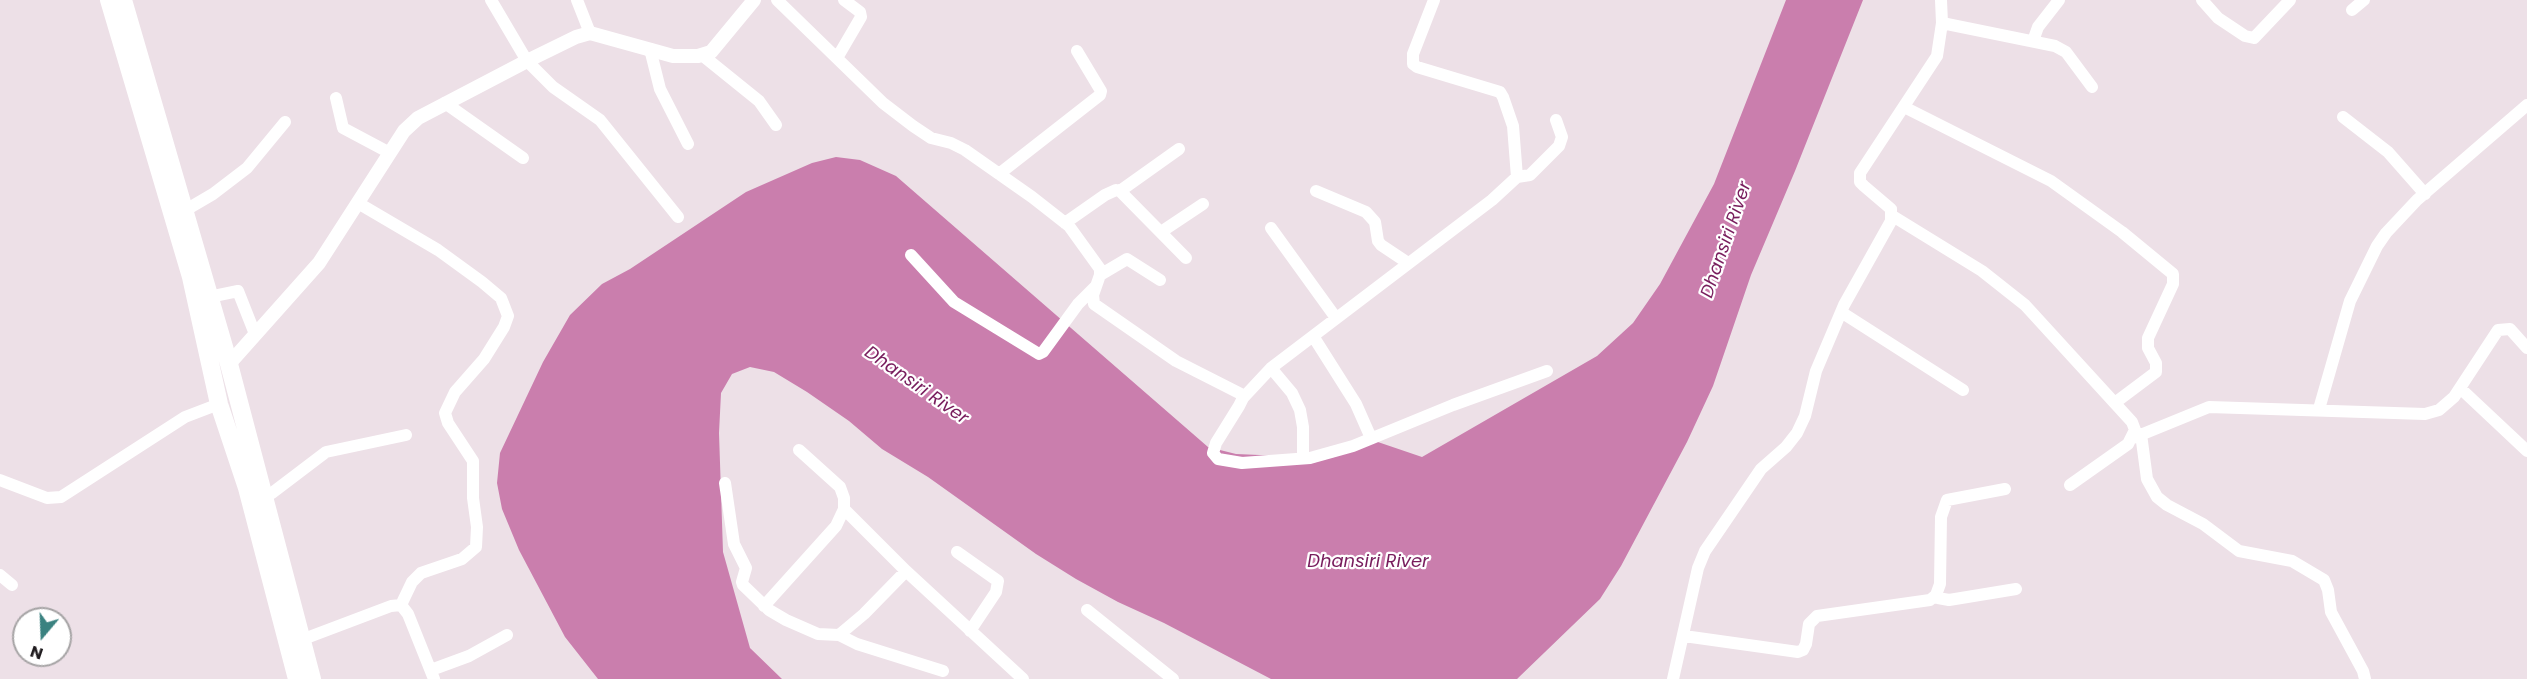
<!DOCTYPE html>
<html>
<head>
<meta charset="utf-8">
<style>
	body { margin:0 }
	#map { position:relative; width:2527px; height:679px; overflow:hidden; background:#ede0e7; font-family:Poppins,sans-serif }
	canvas { display:block }
	.north { position:absolute; left:12px; top:607px; width:60px; height:60px; box-sizing:border-box; background:#fff; border:2px solid #a6a4a5; border-radius:50%; rotate:199deg; font-size:16px; font-weight:700; line-height:24px; text-align:center; color:#201c1f }
	.north::after { content:''; display:block; margin:auto; width:21px; height:27px; background:#3a8280; clip-path:polygon(50% 0,100% 100%,50% 72%,0 100%) }
</style>
</head>
<body>
<div id="map">
<canvas width="2527" height="679"></canvas>
<div class="north">N</div>
</div>
<script>
const context = document.querySelector('canvas').getContext('2d');
context.lineJoin = 'round';
function paint(path, color) { context.fillStyle = color; context.fill(path, 'evenodd'); }
const poly = rows => new Path2D(rows.map(r => 'M' + r).join(''));
function strokePath(path, color, width, dash) { context.strokeStyle = color; context.lineWidth = width; context.lineCap = dash ? 'butt' : 'round'; context.setLineDash(dash || []); context.stroke(path); }
function write(font, color, halo, rows, align = 'center') {
  context.font = font + ' Poppins,sans-serif'; context.lineWidth = 4.5; context.setLineDash([]); context.textBaseline = 'middle'; context.strokeStyle = halo; context.fillStyle = color; for (const [text, x, y, turn = 0] of rows) {
    context.save(); context.translate(x, y); context.rotate((+turn || 0) * Math.PI / 180); context.textAlign = isNaN(turn) ? turn : align; if (halo) context.strokeText(text, 0, 0); context.fillText(text, 0, 0); context.restore();
  }
}
paint(poly([
	[1786,0,1863,0,1795,171,1751,275,1713,386,1687,442,1621,566,1600,599,1517,679,1271,679,1164,623,1118,602,1076,579,1036,554,928,477,882,449,849,421,807,392,774,372,750,367,732,374,721,393,719,433,723,552,750,648,782,679,598,679,565,637,519,550,502,509,497,483,500,453,543,362,570,315,602,284,630,269,746,192,812,163,836,157,860,160,896,176,1208,447,1236,454,1283,456,1354,446,1372,440,1422,457,1597,356,1633,323,1660,284,1714,184]
]), '#ca7ead');
strokePath(poly([
	[491,0,527,61,553,87,600,120,678,217],
	[577,0,590,33],
	[777,0,883,103,913,126,931,138,951,143,965,150,1032,197,1069,226,1100,269,1100,275,1093,295,1094,304,1176,361,1241,394,1243,398,1239,406,1216,443,1213,453,1218,459,1242,463,1310,458,1353,446,1453,405,1547,371],
	[2202,0,2218,18,2245,36,2254,38,2290,0],
	[2352,10,2364,0],
	[1942,23,2055,46,2066,52,2092,87],
	[2033,41,2038,27,2059,0],
	[650,49,660,89,688,144],
	[702,55,759,101,776,125],
	[837,58,861,17,860,12,844,0],
	[336,98,343,128,390,153],
	[445,103,523,158],
	[1904,107,2051,181,2122,232,2173,274,2173,284,2148,338,2148,348,2156,363,2156,372,2116,402],
	[2343,117,2388,152,2425,194],
	[999,174,1100,95,1101,91,1077,51],
	[1517,177,1530,175,1559,146,1562,137,1556,120],
	[1120,191,1179,149],
	[1316,191,1366,212,1375,222,1378,241,1381,245,1408,263],
	[358,203,438,250,482,282,501,298,508,316,504,327,484,359,455,392,445,413,448,423,473,461,473,498,477,527,476,547,462,559,421,573,412,582,401,605],
	[184,211,213,194,247,168,285,122],
	[1891,215,1982,271,2025,305,2132,422,2135,430,2128,444,2070,485],
	[1065,223,1105,195,1116,190,1120,191,1186,258],
	[1271,228,1336,318],
	[1161,232,1203,204],
	[911,255,954,302,1039,354,1043,352,1078,304,1095,287],
	[1100,275,1127,259,1160,280],
	[209,297,238,291,255,334],
	[1841,312,1963,390],
	[1313,336,1356,404,1371,438],
	[1271,368,1292,393,1300,410,1303,427,1303,458],
	[2460,388,2527,451],
	[1243,398,1271,368,1492,200,1517,177,1513,126,1503,97,1500,92,1417,67,1413,64,1413,54,1434,0],
	[2319,409,2350,301,2377,246,2386,233,2417,200,2527,105],
	[2141,434,2147,479,2157,497,2167,505,2203,524,2239,551,2292,561,2324,580,2328,590,2331,612,2363,671,2365,679],
	[2133,438,2209,407,2425,414,2439,410,2454,397,2498,330,2510,329,2527,348],
	[0,480,47,498,61,497,185,417,219,404],
	[725,483,734,544,746,568,742,582,743,585,769,610,786,620,818,634,839,635,864,614,906,571],
	[263,496,272,493,326,452,406,435],
	[844,509,906,571,1023,679],
	[957,552,998,581,996,592,970,631],
	[0,575,12,585],
	[1936,595,1938,598,1949,600,2016,589],
	[764,606,836,526,844,509,844,498,840,487,799,450],
	[1087,610,1173,679],
	[839,635,857,644,943,671],
	[1684,636,1798,652,1803,650,1806,644,1809,624,1817,616,1930,600,1936,595,1940,584,1941,517,1947,500,2005,489],
	[301,640,391,606,401,605,408,614,434,679],
	[431,670,469,656,507,635],
	[1673,679,1698,568,1705,551,1761,469,1786,447,1797,433,1805,416,1816,371,1844,305,1891,221,1891,209,1864,186,1860,182,1860,173,1937,56,1942,23,1941,0]
]), '#fff', 12);
strokePath(poly([
	[229,364,319,263,404,131,418,118,527,61,576,37,590,33,673,56,698,56,711,52,754,0]
]), '#fff', 14);
strokePath(poly([
	[109,0,191,277,219,404,247,488,297,679],
	[123,0,229,364,312,679]
]), '#fff', 18);
write('italic 18px', '#781d5d', '#fff', [
	["Dhansiri River",1727,240,-71],
	["Dhansiri River",916,386,35],
	["Dhansiri River",1368,562]
]);
</script>
</body>
</html>
